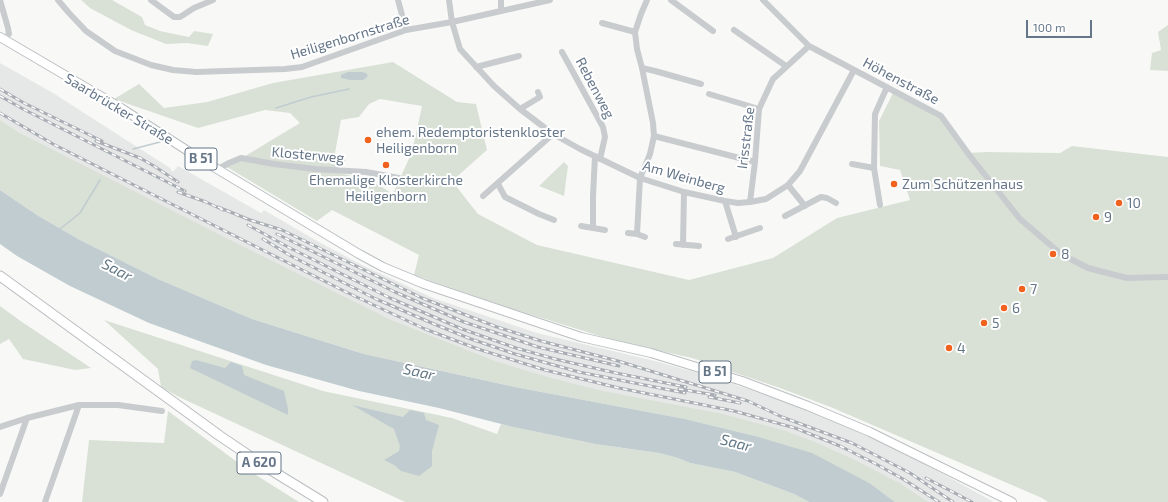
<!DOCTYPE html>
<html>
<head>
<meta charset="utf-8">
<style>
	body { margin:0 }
	#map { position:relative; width:1168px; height:502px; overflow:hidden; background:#f8f9f6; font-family:"Exo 2",sans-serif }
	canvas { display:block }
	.scale { position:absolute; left:1026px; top:20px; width:66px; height:18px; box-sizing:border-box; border:2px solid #657689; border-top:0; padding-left:5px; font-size:12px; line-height:14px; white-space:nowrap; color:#657689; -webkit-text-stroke:3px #fff; paint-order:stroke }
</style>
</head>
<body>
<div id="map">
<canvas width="1168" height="502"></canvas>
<div class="scale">100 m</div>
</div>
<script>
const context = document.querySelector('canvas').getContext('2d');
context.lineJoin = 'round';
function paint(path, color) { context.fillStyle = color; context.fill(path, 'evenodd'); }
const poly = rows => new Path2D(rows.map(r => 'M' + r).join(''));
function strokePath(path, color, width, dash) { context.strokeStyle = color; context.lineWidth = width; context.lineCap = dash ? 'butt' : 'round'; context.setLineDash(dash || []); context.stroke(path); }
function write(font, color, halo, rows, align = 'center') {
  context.font = font + ' "Exo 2",sans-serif'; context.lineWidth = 4; context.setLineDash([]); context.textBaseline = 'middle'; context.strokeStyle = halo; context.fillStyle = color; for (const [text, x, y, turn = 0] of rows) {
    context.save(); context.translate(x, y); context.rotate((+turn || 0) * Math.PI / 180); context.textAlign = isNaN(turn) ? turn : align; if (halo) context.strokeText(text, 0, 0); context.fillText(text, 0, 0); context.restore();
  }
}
paint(poly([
	[0,63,53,93,170,168,173,172,178,166,261,213,264,210,317,241,362,265,433,298,537,333,655,361,716,378,805,409,901,451,994,502,914,502,835,451,508,382,454,367,20,133,0,120]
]), '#e6e8e7');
paint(poly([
	[81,0,112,0,142,17,145,25,160,31,189,37,194,31,213,34,208,46,187,43,166,44,131,30,90,8],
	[1168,25,1168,71,1150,70,1152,53,1161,50,1158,32],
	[393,62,457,102,476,104,487,150,452,181,478,214,537,245,689,280,773,258,837,218,910,200,900,170,880,166,879,121,893,93,940,119,967,153,987,152,1060,153,1072,146,1168,157,1168,502,1048,502,1042,498,833,408,780,388,692,358,616,341,513,309,414,275,419,255,332,210,317,221,227,167,300,123,290,113,265,110,198,128,114,99,139,84,164,108,207,102,273,83],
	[380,99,422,106,412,152,393,194,374,182,337,172,346,160,335,153,341,120,359,117,369,104],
	[0,120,20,133,228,239,391,320,495,361,551,378,598,390,723,414,786,431,815,442,855,460,901,484,928,502,895,502,871,484,755,436,685,419,515,387,364,354,252,319,158,279,80,240,37,215,0,190],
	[564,162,568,166,564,196,539,186],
	[0,306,22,322,91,368,75,370,23,359,9,339,0,344],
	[104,320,323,391,452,418,497,434,501,424,595,444,659,453,678,458,690,463,735,472,794,494,809,502,405,502,179,397,161,387,158,369],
	[168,411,248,470,299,502,82,502,89,440,164,443]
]), '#d9e1d6');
paint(poly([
	[348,72,362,72,366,73,368,76,363,80,350,80,341,78,341,75],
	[0,190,37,215,80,240,158,279,252,319,364,354,515,387,685,419,755,436,812,453,871,484,895,502,809,502,794,494,735,472,690,463,678,458,659,453,595,444,509,426,439,408,359,391,266,365,149,323,70,286,17,256,0,244],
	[196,360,225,368,231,362,242,366,244,375,284,391,288,409,288,415,190,368,192,361],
	[352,405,403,417,410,410,424,413,426,420,439,425,432,451,432,466,419,476,401,471,394,465,384,460,399,451,400,446,394,429]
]), '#c1ccd1');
strokePath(poly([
	[276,108,311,97,349,89],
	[133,149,160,142],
	[60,229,80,213,100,180]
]), '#c1ccd1', 1.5);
const major = poly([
	[0,37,121,108,202,160,359,254,383,267,424,284,581,337,651,353,742,381,808,406,870,432,1012,502]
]);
const highway = poly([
	[0,276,220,436,266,467,323,502]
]);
strokePath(major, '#bbbfc3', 10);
strokePath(highway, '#babdc1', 11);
strokePath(poly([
	[0,0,8,28,9,34,4,39],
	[58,0,69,13,86,31,115,51,151,65,173,70,196,72,285,69,302,67,406,30,452,22,550,0],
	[151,0,174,17,180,17,194,8,213,0],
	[398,0,406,30],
	[449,0,452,22,460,49,494,86,520,109,553,134,580,149,640,178,684,192,725,201,738,203,750,202,766,199,788,185,800,171,854,70],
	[501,0,501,11],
	[671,0,713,31],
	[763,0,809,46,941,116,970,156,1020,219,1061,254,1088,268,1127,278,1168,277],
	[602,23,635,32],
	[734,30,786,66],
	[562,52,603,127,605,137,600,159],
	[476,67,519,56],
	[642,68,655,71,701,84],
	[709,94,759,109],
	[520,109,540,97,538,92],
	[654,136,755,162],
	[852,164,874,168],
	[218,169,229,163,241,158,274,164,315,169,366,172,399,178],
	[498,184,505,197,539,214,554,220],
	[788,185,805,206],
	[483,196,553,134],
	[725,201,736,237],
	[750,202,755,162,759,109,773,79,809,46],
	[880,205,874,168,875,114,887,87],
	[785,216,821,197,827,198,836,203],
	[581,226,605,230],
	[593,228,593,196,595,156],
	[628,233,637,234,645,237],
	[637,234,640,178,650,154,654,136,653,123,642,68,637,49,635,32,641,14,647,0],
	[728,239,760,228],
	[676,244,699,246],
	[683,245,684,192],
	[0,427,27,418,79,405,118,405,162,411],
	[0,494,27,418],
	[45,502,79,405]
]), '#c8cccf', 6);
strokePath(major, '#fff', 8);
strokePath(highway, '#fff', 9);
const rail = poly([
	[0,89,24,103,102,141],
	[0,96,23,109,185,191],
	[0,113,53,144,122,179,346,292,425,329,478,349,545,370,619,388,734,411,795,428,840,446,876,464,903,479,939,502],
	[96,141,140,158,154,166,178,182],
	[178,192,206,202,223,210],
	[218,207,250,220,282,230,422,298,497,327,541,341,618,361,748,401,782,417,852,443,910,473,953,502],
	[248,225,288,247,390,298,462,329,516,348,555,359,616,373,686,387],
	[277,234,395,292,464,322,538,347,619,366],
	[263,239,291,256,376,299,434,324,471,339,515,354,579,372,685,393],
	[679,389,715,395],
	[709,397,740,403],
	[926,478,972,502]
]);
strokePath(rail, '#a8adb4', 3);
strokePath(rail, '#fff', 1.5, [4.5]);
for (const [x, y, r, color] of [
	[368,140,4,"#f0621e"],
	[386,165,4,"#f0621e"],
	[894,184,4,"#f0621e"],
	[1119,203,4,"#f0621e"],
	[1096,217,4,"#f0621e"],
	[1053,254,4,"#f0621e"],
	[1022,289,4,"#f0621e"],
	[1004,308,4,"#f0621e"],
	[984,323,4,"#f0621e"],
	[949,348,4,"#f0621e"]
]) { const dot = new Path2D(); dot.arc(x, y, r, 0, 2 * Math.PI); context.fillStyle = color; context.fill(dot); strokePath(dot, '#fff', 1.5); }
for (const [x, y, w] of [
	[201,159,32],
	[715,372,32],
	[259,463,44]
]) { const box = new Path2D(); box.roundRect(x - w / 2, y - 11, w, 22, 3); context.fillStyle = '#fff'; context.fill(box); strokePath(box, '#657689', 1); }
write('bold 13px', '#657689', null, [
	["B 51",201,159],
	["B 51",715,372],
	["A 620",259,463]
]);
write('14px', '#657689', '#fff', [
	["Heiligenbornstraße",350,37,-17],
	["Höhenstraße",901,81,28],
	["Rebenweg",595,88,62],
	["Saarbrücker Straße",119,109,31],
	["Irisstraße",746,138,-83],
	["Klosterweg",308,155,5],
	["Am Weinberg",684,177,16]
]);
write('14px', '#657689', '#fff', [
	["ehem. Redemptoristenkloster",376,132],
	["Heiligenborn",376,148],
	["Ehemalige Klosterkirche",386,180,"center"],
	["Heiligenborn",386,196,"center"],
	["Zum Schützenhaus",902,184],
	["10",1127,203],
	["9",1104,217],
	["8",1061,254],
	["7",1030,289],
	["6",1012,308],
	["5",992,323],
	["4",957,348]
], 'left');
write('italic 15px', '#617784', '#fff', [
	["Saar",117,270,27],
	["Saar",419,372,12],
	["Saar",736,443,14]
]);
</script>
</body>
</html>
